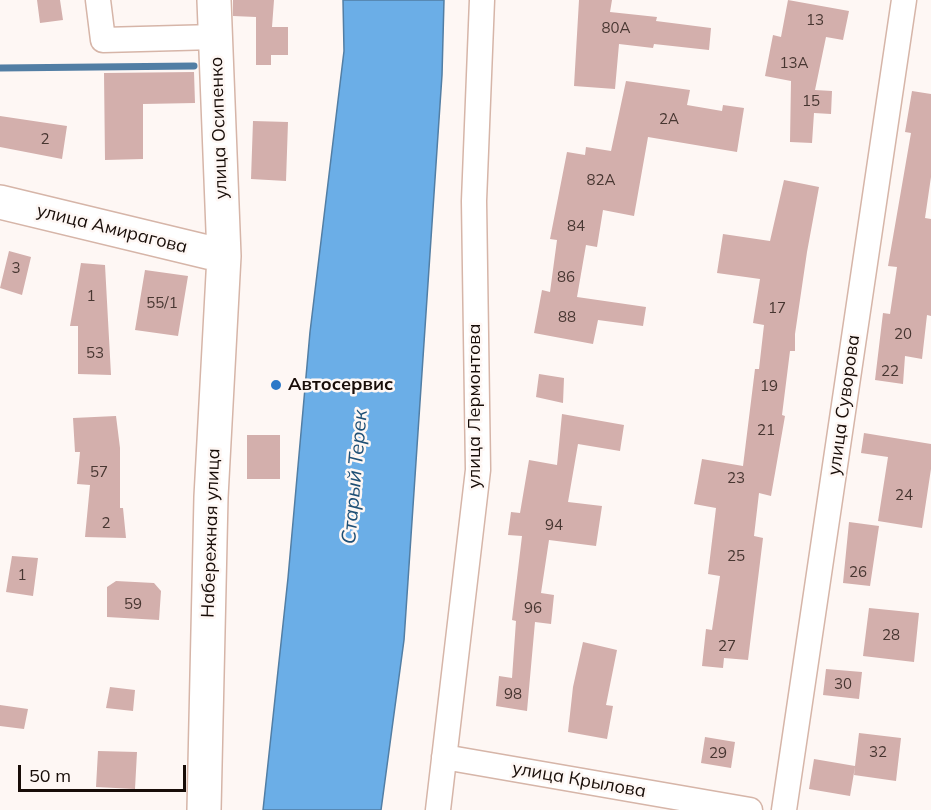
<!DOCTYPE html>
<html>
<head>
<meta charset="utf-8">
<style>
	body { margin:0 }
	#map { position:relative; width:931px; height:810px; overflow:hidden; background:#fef7f4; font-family:Mulish,sans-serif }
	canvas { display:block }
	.scale { position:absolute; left:18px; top:765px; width:168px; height:27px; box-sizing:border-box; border:3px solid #180d08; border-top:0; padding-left:8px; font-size:18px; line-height:21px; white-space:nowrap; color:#180d08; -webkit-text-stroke:4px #fef7f4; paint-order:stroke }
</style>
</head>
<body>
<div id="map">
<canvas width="931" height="810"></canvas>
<div class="scale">50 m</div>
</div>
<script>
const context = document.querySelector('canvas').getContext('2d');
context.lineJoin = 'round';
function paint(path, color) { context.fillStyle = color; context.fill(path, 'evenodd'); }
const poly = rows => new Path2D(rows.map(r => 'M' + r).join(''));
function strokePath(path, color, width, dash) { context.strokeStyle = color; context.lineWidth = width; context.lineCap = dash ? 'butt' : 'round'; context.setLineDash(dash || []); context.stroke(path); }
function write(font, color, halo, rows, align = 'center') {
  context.font = font + ' Mulish,sans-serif'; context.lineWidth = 5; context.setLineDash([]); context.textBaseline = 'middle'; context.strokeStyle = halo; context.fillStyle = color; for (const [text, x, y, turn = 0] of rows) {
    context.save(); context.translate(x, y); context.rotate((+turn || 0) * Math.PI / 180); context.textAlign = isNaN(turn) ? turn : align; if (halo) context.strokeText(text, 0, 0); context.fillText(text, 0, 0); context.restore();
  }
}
const water = poly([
	[343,0,444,0,442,75,404,640,381,810,263,810,288,578,310,332,344,51,343,0]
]);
paint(water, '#6baee7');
strokePath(water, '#527ea4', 1.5);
strokePath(poly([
	[0,68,194,66]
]), '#527ea4', 7);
paint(poly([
	[37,0,60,0,63,20,40,23],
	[233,0,274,0,272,27,288,27,288,55,271,55,271,65,256,65,256,17,233,16],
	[579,0,612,0,610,12,657,17,656,21,711,28,709,50,654,44,653,48,619,44,615,89,574,86],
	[788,0,849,11,843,40,826,37,815,90,832,91,831,114,814,113,812,143,790,142,791,81,765,76,773,35,781,37],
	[194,72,195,103,143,104,143,159,105,160,104,73],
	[626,81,690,90,687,105,722,111,723,105,744,108,737,152,648,137,634,216,603,210,597,247,586,245,577,297,646,307,643,326,598,320,593,344,534,333,542,290,550,292,557,240,550,239,567,152,585,155,586,147,611,151],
	[912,91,931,94,931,177,925,218,931,219,931,316,927,315,922,359,905,356,903,384,875,380,883,313,890,314,897,267,888,266,911,133,905,132],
	[0,116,67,126,62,159,0,147],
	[253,121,288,122,286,181,251,179],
	[784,180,819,187,807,252,795,334,795,351,790,351,782,415,785,416,771,496,759,493,754,536,763,538,748,660,724,658,723,668,702,666,706,629,712,630,720,576,708,574,716,508,694,504,702,459,743,466,755,369,759,369,764,325,753,323,760,279,717,273,723,234,770,241],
	[9,251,31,257,22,295,0,288],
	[81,263,105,265,111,375,78,374,78,326,70,326],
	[145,270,188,276,178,336,135,330],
	[539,374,564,378,563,403,536,397],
	[562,414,624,425,620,451,578,444,568,502,602,506,596,546,549,540,541,593,554,595,551,624,535,622,527,711,496,706,499,676,512,678,516,621,512,620,522,536,508,535,511,512,520,513,529,460,557,465],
	[116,416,120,448,120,508,123,508,126,538,85,537,90,485,77,484,80,452,75,452,73,418],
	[864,433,931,444,931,469,922,528,878,521,888,457,861,453],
	[247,435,280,435,280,479,247,479],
	[849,522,879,526,870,586,843,583],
	[12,556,38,558,33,596,6,592],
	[116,581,154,583,161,591,159,620,107,617,107,587],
	[869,608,919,613,914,662,863,656],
	[583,642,617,650,606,705,613,706,607,739,568,732,573,687],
	[826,669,862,672,859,699,823,695],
	[110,687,135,690,133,711,106,708],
	[0,705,28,709,24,729,0,726],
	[859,733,901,738,896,781,854,775,855,767,850,796,809,789,814,759,855,766],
	[705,737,735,742,731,768,701,763],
	[98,751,137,752,135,789,96,787]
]), '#d3afac');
const street = poly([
	[98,0,103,40,215,37],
	[444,757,750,810],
	[438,810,478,470,474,201,482,0],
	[784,810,904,0]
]);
const secondary = poly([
	[0,202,224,256],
	[204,810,211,497,224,256,214,0]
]);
strokePath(street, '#d6b5a8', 27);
strokePath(secondary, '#d6b5a8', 36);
strokePath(street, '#fff', 24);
strokePath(secondary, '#fff', 33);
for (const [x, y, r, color] of [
	[276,385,6,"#2b78c8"]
]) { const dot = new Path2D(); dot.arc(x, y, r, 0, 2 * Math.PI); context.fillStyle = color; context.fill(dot); strokePath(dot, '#fef7f4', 2); }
write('15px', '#473631', null, [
	["13",815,20],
	["80А",616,28],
	["13А",794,63],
	["15",811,101],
	["2А",669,119],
	["2",45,139],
	["82А",601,180],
	["84",576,226],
	["3",16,268],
	["86",566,277],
	["1",91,296],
	["55/1",162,303],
	["17",777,308],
	["88",567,317],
	["20",903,334],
	["53",95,353],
	["22",890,371],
	["19",769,386],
	["21",766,430],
	["57",99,472],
	["23",736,478],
	["24",904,495],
	["2",106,523],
	["94",554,525],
	["25",736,556],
	["26",858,572],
	["1",22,575],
	["59",133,604],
	["96",533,608],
	["28",891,635],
	["27",727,646],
	["30",843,684],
	["98",513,694],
	["32",878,752],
	["29",718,753]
]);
write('18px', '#180d08', '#fef7f4', [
	["улица Осипенко",219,128,-92],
	["улица Амирагова",112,229,14],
	["улица Суворова",844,405,-82],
	["улица Лермонтова",475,406,-90],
	["Набережная улица",211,533,-88],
	["улица Крылова",579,780,10]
]);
write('bold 18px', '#180d08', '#fef7f4', [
	["Автосервис",288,385]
], 'left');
write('italic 20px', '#1e4f75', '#fef7f4', [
	["Старый Терек",355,477,-85]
]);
</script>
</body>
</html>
